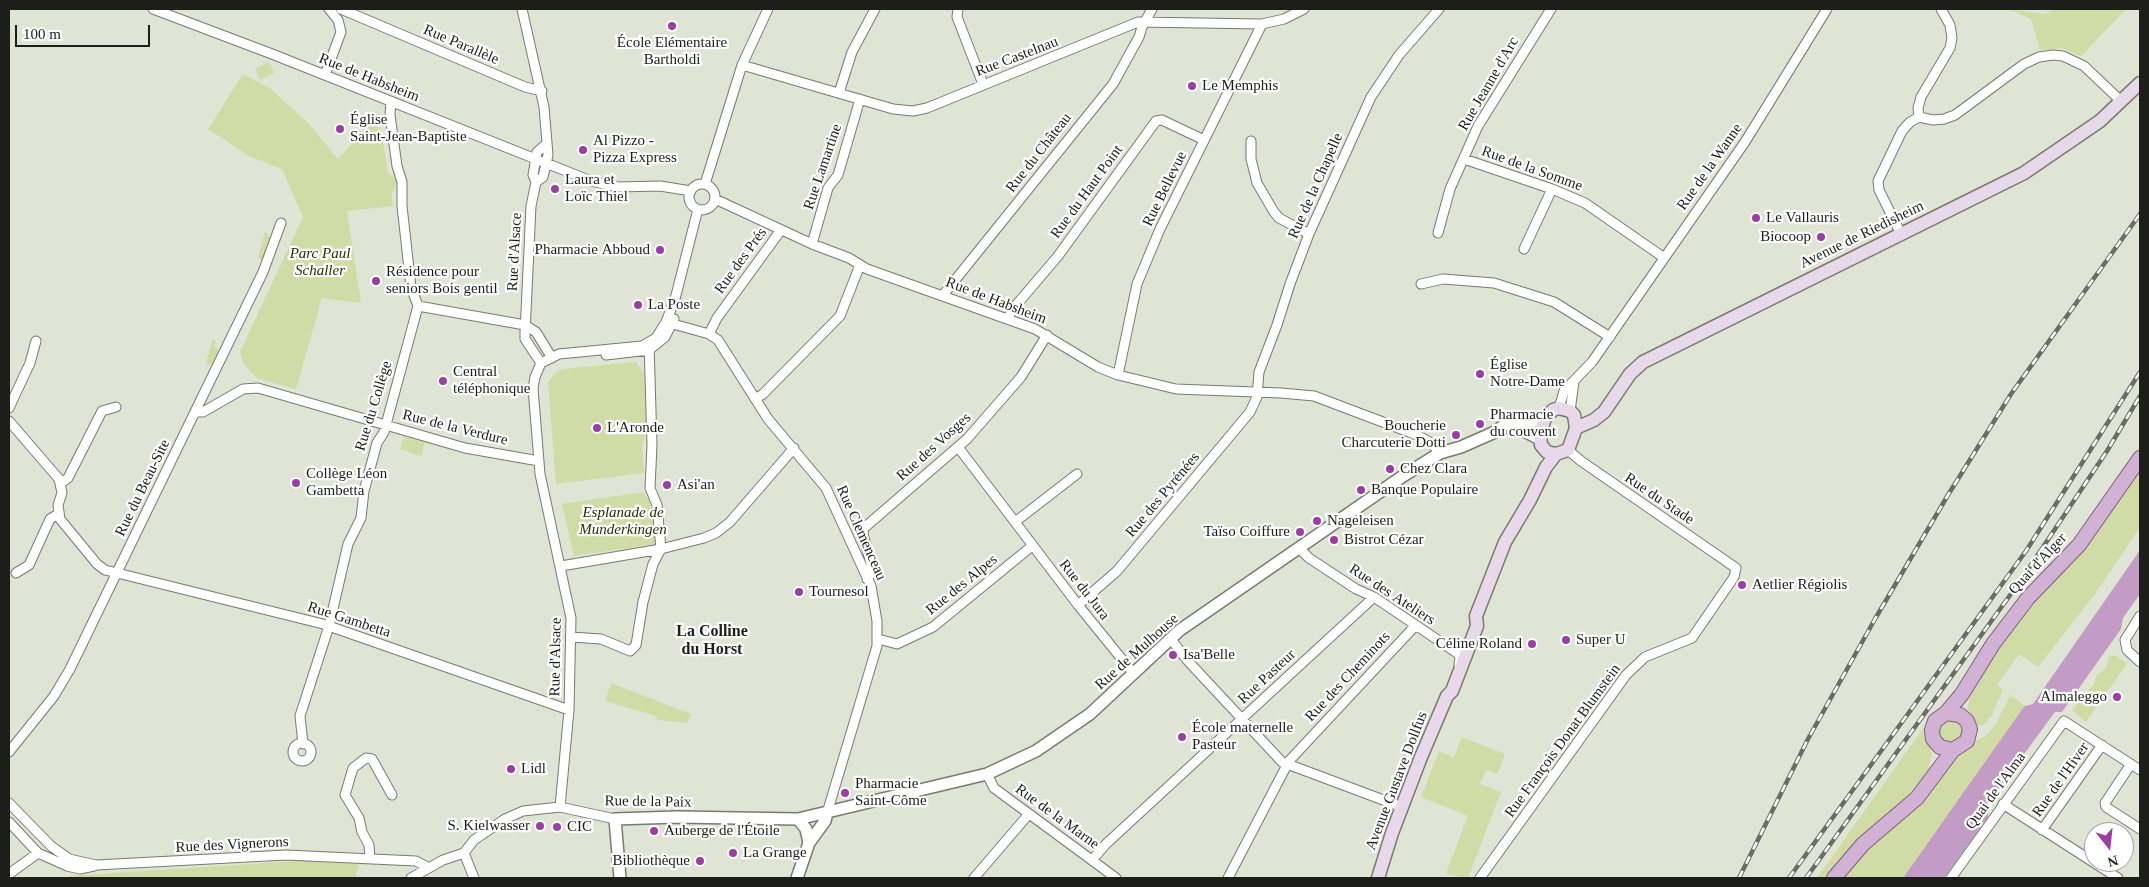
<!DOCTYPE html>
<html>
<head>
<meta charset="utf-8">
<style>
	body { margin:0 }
	#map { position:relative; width:2149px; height:887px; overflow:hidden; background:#e0e4d5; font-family:Georgia,serif }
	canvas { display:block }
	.frame { position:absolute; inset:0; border:10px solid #1d1e19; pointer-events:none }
	.north { position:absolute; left:2084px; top:822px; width:50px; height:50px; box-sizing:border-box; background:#fff; border:1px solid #a5a5a3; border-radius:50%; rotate:164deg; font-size:14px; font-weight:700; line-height:20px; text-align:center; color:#1d1e19 }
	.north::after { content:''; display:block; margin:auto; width:18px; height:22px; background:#9c3da5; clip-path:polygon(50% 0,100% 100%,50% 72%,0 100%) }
	.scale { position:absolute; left:15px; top:25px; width:135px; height:22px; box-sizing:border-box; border:2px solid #1d1e19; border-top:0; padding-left:6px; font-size:15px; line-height:18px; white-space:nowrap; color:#1d1e19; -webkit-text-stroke:4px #fff; paint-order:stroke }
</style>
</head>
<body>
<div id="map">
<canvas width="2149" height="887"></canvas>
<div class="frame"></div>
<div class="north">N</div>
<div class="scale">100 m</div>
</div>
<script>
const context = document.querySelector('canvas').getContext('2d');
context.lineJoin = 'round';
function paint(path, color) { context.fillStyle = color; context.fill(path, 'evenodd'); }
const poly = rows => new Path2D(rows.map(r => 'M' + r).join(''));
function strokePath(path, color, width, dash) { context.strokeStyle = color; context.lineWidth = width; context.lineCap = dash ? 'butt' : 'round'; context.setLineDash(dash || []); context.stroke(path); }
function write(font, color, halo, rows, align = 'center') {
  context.font = font + ' Georgia,serif'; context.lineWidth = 4.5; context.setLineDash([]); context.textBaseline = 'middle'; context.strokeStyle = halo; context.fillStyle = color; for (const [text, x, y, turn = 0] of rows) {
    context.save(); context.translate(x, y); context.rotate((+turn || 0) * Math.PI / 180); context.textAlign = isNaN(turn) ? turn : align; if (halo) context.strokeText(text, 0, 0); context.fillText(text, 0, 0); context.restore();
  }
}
paint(poly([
	[2008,9,2045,14,2054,9,2126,9,2081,56,2062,48,2040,50,2031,19],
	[269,62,274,73,260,80,255,69],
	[243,74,271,89,309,124,338,159,374,121,381,131,388,172,397,181,392,195,393,206,347,211,361,303,322,298,296,389,257,378,244,364,240,352,303,217,282,169,251,157,208,129],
	[265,231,272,241,262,260,258,259],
	[212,340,216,341,214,345,219,351,212,365,206,363],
	[636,362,644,374,647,430,642,445,644,473,556,484,548,382,555,373,562,369],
	[404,437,425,442,421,456,400,449],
	[2140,467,2140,527,2092,598,2038,667,2019,654,1997,685,2003,690,1991,717,1983,725,1975,726,1967,709,1973,686,2024,609],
	[643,492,650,502,656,544,574,556,562,504],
	[2115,655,2127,664,2086,722,2072,710,2094,684,2097,674,2102,672,2107,665,2109,657],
	[611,683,680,710,692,714,687,723,658,720,656,716,605,701],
	[2010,695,2025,706,1903,878,1840,878,1953,758,1967,749,1977,740,1986,736,1997,722],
	'1940 731a11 11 0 1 1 22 0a11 11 0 1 1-22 0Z',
	[1924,727,1932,754,1927,774,1912,794,1847,852,1826,878,1817,878],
	[1462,737,1505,754,1497,774,1486,770,1480,784,1501,792,1468,878,1446,874,1468,816,1421,797,1439,751,1454,757],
	[297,861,358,864,359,868,356,872,357,878,71,878,69,876]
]), '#d1dba5');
paint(poly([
	[2140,550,2140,594,2123,618,2121,629,2062,712,2055,712,1988,803,1988,817,1944,878,1903,878,2021,711,2025,706,2033,704]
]), '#c39cc6');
const minor = poly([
	[153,9,272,54,591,181,618,187,660,186,691,191],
	[341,9,525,87,542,91],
	[522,9,544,107,548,155,543,177,536,182],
	[958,9,957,17,983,84],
	[742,65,893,109,913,111,927,108,1138,22,1262,24,1284,19,1304,9],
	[325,75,341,32,338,20,329,9],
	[839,93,852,52,875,9],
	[1919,117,1933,120,1944,119,1955,115,2024,64,2039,57,2053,55,2063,56,2084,66,2122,102],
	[1919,117,1918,108,1921,97,1950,48,1952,38,1950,25,1941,9],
	[1251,141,1251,159,1257,183,1274,212,1279,218,1309,234],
	[1464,159,1552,189,1585,203,1663,257],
	'689 197a13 13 0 1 1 26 0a13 13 0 1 1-26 0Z',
	[705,184,742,65,768,9],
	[715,199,812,244,849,258,867,269,1035,329,1098,367,1118,375,1176,389,1281,393,1314,396,1417,435,1431,443,1440,453],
	[1438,233,1450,189,1478,126,1551,9],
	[1901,234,1879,190,1878,181,1902,131,1910,122,1919,117],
	[812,244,828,188,838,175,860,99],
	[1524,249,1552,189],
	[1421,284,1443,279,1494,283,1554,302,1610,337],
	[943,295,1113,84,1139,37,1142,27,1152,9],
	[418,306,525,325,536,332,552,358],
	[1008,319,1012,310,1058,256,1156,121,1162,120,1204,140],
	[666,322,709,334,718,340,768,419,826,488,871,586,877,621,877,646,827,813],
	[709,334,717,318,781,230],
	[606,355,649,350,665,337,674,319],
	[541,363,525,339,525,333,531,206,536,182,533,175,537,152,546,144],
	[1118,375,1137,284,1160,229,1262,24],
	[755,399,763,394,840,316,860,265],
	[9,408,30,363,36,341],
	[1559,408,1564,391,1592,362,1745,142,1827,9],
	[1570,411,1574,382],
	[195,412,203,412,243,389,258,388,465,448,539,461],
	[9,421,59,479,62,493,58,505,60,519,97,564,105,570,323,624,569,710],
	[958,447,1078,605,1134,674],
	[61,483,68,478,102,411,116,407],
	[1015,522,1077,474],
	[1299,548,1309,558,1356,589,1374,597,1460,655,1459,666],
	[561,566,661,549,704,538,716,533,730,522,794,448],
	[16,573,29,565,50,519,58,514],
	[867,579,873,571,863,534,864,528,967,439,1021,377,1047,335],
	[1078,605,1117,571,1250,412,1257,397,1259,372,1277,325,1290,284,1309,234,1371,97,1399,55,1439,9],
	[2140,616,2125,640,2127,650,2140,662],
	[571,637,601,639,630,651,636,645,643,602,653,564,661,549,657,505,650,488,652,445,649,343],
	[1170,638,1187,660,1282,762,1402,807],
	[878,639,897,644,933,627,1032,546],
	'293 752a9 9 0 1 1 18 0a9 9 0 1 1-18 0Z',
	[303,744,300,716,329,626,348,544,361,518,364,491,377,443,384,432,418,306,411,287,402,206,402,182,397,166,390,115,391,102],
	[9,752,54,696,70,669,263,272,281,223],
	[2131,764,2105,803,2106,807,2140,829],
	[987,774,994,788,1116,878],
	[9,803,51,846,69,859,96,865,286,855,416,861,429,868],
	[2003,804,2118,878],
	[560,807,569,710,571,618,540,474,533,388,535,377,541,363,559,354,642,346,656,338,666,322,675,299,698,209],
	[9,822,38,853],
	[2042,830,2102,745],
	[464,853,474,840,505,819,523,811,560,807,615,819],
	[464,853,474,878],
	[370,859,369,845,362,832,359,818,345,795,353,768,366,758,372,759,392,795],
	[1092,860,1106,844,1374,597],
	[9,874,38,853,67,866,80,869,94,866],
	[411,878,443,860,464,853],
	[974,878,1028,815],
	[1228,878,1289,761,1415,626],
	[1480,878,1626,675,1645,657,1692,638,1734,577,1736,568,1581,461,1568,450],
	[1951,878,2064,721,2140,770]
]);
const tertiary = poly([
	[1512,430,1522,430,1540,439],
	[798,819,806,829,809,843],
	[620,878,615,819,677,817,798,819,987,774,1036,751,1090,714,1180,630,1403,476,1440,453,1461,447,1495,432,1508,422,1525,424,1545,418],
	[797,878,809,843,825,821,827,813]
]);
const secondary = poly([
	[1559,408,1570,411,1574,415,1576,428,1568,450,1556,454,1547,452,1541,445,1540,434,1545,418,1553,410,1559,408],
	[1576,428,1594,420,1604,412,1630,374,1643,362,2024,173,2100,121,2140,83],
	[1378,878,1392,833,1421,757,1447,696,1452,691,1477,626,1476,616,1505,542,1530,500,1546,467,1556,454]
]);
const primary = poly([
	[1946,713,1960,715,1967,721,1970,729,1967,741,1953,750,1940,747,1933,739,1932,730,1935,721,1946,713,1962,694,1993,644,2028,598,2079,545,2140,458],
	[1834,878,1863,844,1917,798,1953,750]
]);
strokePath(minor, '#787b6d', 11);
strokePath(tertiary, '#787b6d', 14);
strokePath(secondary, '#787b6d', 15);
strokePath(primary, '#7e5d80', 16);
strokePath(minor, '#fff', 9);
strokePath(tertiary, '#fff', 11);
strokePath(secondary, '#e8d9ea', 12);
strokePath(primary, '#d1b2d4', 14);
const rail = poly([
	[1739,878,1808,739,1875,619,1948,495,2011,394,2140,214],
	[1789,878,2026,551,2140,372],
	[1806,878,2021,580,2107,451,2140,396]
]);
strokePath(rail, '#6a6d64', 4.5);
strokePath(rail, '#fff', 2.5, [8]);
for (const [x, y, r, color] of [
	[672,26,5,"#9c3da5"],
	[1192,86,5,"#9c3da5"],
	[340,129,5,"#9c3da5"],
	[583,150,5,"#9c3da5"],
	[555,189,5,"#9c3da5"],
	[1756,218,5,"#9c3da5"],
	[1821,237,5,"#9c3da5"],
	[660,250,5,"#9c3da5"],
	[376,281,5,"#9c3da5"],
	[638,305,5,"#9c3da5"],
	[1480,374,5,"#9c3da5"],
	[443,381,5,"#9c3da5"],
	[1480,424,5,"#9c3da5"],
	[597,428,5,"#9c3da5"],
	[1456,435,5,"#9c3da5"],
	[1390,469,5,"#9c3da5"],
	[296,483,5,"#9c3da5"],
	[667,485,5,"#9c3da5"],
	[1361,490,5,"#9c3da5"],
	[1317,521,5,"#9c3da5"],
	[1300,532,5,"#9c3da5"],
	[1334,540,5,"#9c3da5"],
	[1742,585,5,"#9c3da5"],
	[799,592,5,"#9c3da5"],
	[1566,640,5,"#9c3da5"],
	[1532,644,5,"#9c3da5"],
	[1173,655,5,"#9c3da5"],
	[2117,697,5,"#9c3da5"],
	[1182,737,5,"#9c3da5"],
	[511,769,5,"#9c3da5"],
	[845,793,5,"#9c3da5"],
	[540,826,5,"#9c3da5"],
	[557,827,5,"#9c3da5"],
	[654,831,5,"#9c3da5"],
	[733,853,5,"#9c3da5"],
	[700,861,5,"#9c3da5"]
]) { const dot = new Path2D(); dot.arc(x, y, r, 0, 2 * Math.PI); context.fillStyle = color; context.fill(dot); strokePath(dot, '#fff', 2); }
write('15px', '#1d1e19', '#fff', [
	["École Elémentaire",672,43,"center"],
	["Bartholdi",672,60,"center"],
	["Le Memphis",1202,86],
	["Église",350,120],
	["Saint-Jean-Baptiste",350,137],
	["Al Pizzo -",593,141],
	["Pizza Express",593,158],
	["Laura et",565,180],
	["Loïc Thiel",565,197],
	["Le Vallauris",1766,218],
	["Biocoop",1811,237,"right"],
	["Pharmacie Abboud",650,250,"right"],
	["Résidence pour",386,272],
	["seniors Bois gentil",386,289],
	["La Poste",648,305],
	["Église",1490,365],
	["Notre-Dame",1490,382],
	["Central",453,372],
	["téléphonique",453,389],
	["Pharmacie",1490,415],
	["du couvent",1490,432],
	["Boucherie",1446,426,"right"],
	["Charcuterie Dotti",1446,443,"right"],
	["L'Aronde",607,428],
	["Chez Clara",1400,469],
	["Collège Léon",306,474],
	["Gambetta",306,491],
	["Asi'an",677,485],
	["Banque Populaire",1371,490],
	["Nageleisen",1327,521],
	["Taïso Coiffure",1290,532,"right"],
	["Bistrot Cézar",1344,540],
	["Aetlier Régiolis",1752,585],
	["Tournesol",809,592],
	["Super U",1576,640],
	["Céline Roland",1522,644,"right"],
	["Isa'Belle",1183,655],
	["Almaleggo",2107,697,"right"],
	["École maternelle",1192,728],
	["Pasteur",1192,745],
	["Lidl",521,769],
	["Pharmacie",855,784],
	["Saint-Côme",855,801],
	["S. Kielwasser",530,826,"right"],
	["CIC",567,827],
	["Auberge de l'Étoile",664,831],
	["La Grange",743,853],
	["Bibliothèque",690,861,"right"]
], 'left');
write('15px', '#1d1e19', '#fff', [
	["Rue Parallèle",461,45,23],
	["Rue Castelnau",1017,57,-21],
	["Rue de Habsheim",369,78,22],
	["Rue Jeanne d'Arc",1489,84,-60],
	["Rue du Château",1039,153,-52],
	["Rue Lamartine",823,167,-71],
	["Rue de la Wanne",1710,167,-55],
	["Rue de la Somme",1532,169,20],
	["Rue de la Chapelle",1316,186,-66],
	["Rue Bellevue",1165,189,-64],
	["Rue du Haut Point",1087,192,-54],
	["Avenue de Riedisheim",1862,235,-26],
	["Rue d'Alsace",515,252,-87],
	["Rue des Prés",741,261,-54],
	["Rue de Habsheim",996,301,21],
	["Rue du Collège",374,406,-73],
	["Rue de la Verdure",455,428,14],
	["Rue des Vosges",934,447,-42],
	["Rue du Beau-Site",143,488,-64],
	["Rue des Pyrénées",1163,495,-50],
	["Rue du Stade",1659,499,34],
	["Rue Clemenceau",861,533,66],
	["Quai d'Alger",2038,564,-47],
	["Rue des Alpes",962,585,-39],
	["Rue du Jura",1084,590,52],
	["Rue des Ateliers",1392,595,33],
	["Rue Gambetta",349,620,18],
	["Rue de Mulhouse",1137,652,-42],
	["Rue d'Alsace",556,657,-89],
	["Rue Pasteur",1267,677,-43],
	["Rue des Cheminots",1348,677,-47],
	["Rue François Donat Blumstein",1563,741,-54],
	["Rue de l'Hiver",2061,780,-55],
	["Avenue Gustave Dollfus",1397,781,-69],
	["Quai de l'Alma",1996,791,-54],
	["Rue de la Paix",648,802,1],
	["Rue de la Marne",1057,817,36],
	["Rue des Vignerons",232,845,-3]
]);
write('italic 15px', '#2a2f04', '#fff', [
	["Parc Paul",320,254],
	["Schaller",320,271],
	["Esplanade de",623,513],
	["Munderkingen",623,530]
]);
write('bold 16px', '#1d1e19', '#fff', [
	["La Colline",712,632],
	["du Horst",712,650]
]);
</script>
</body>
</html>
